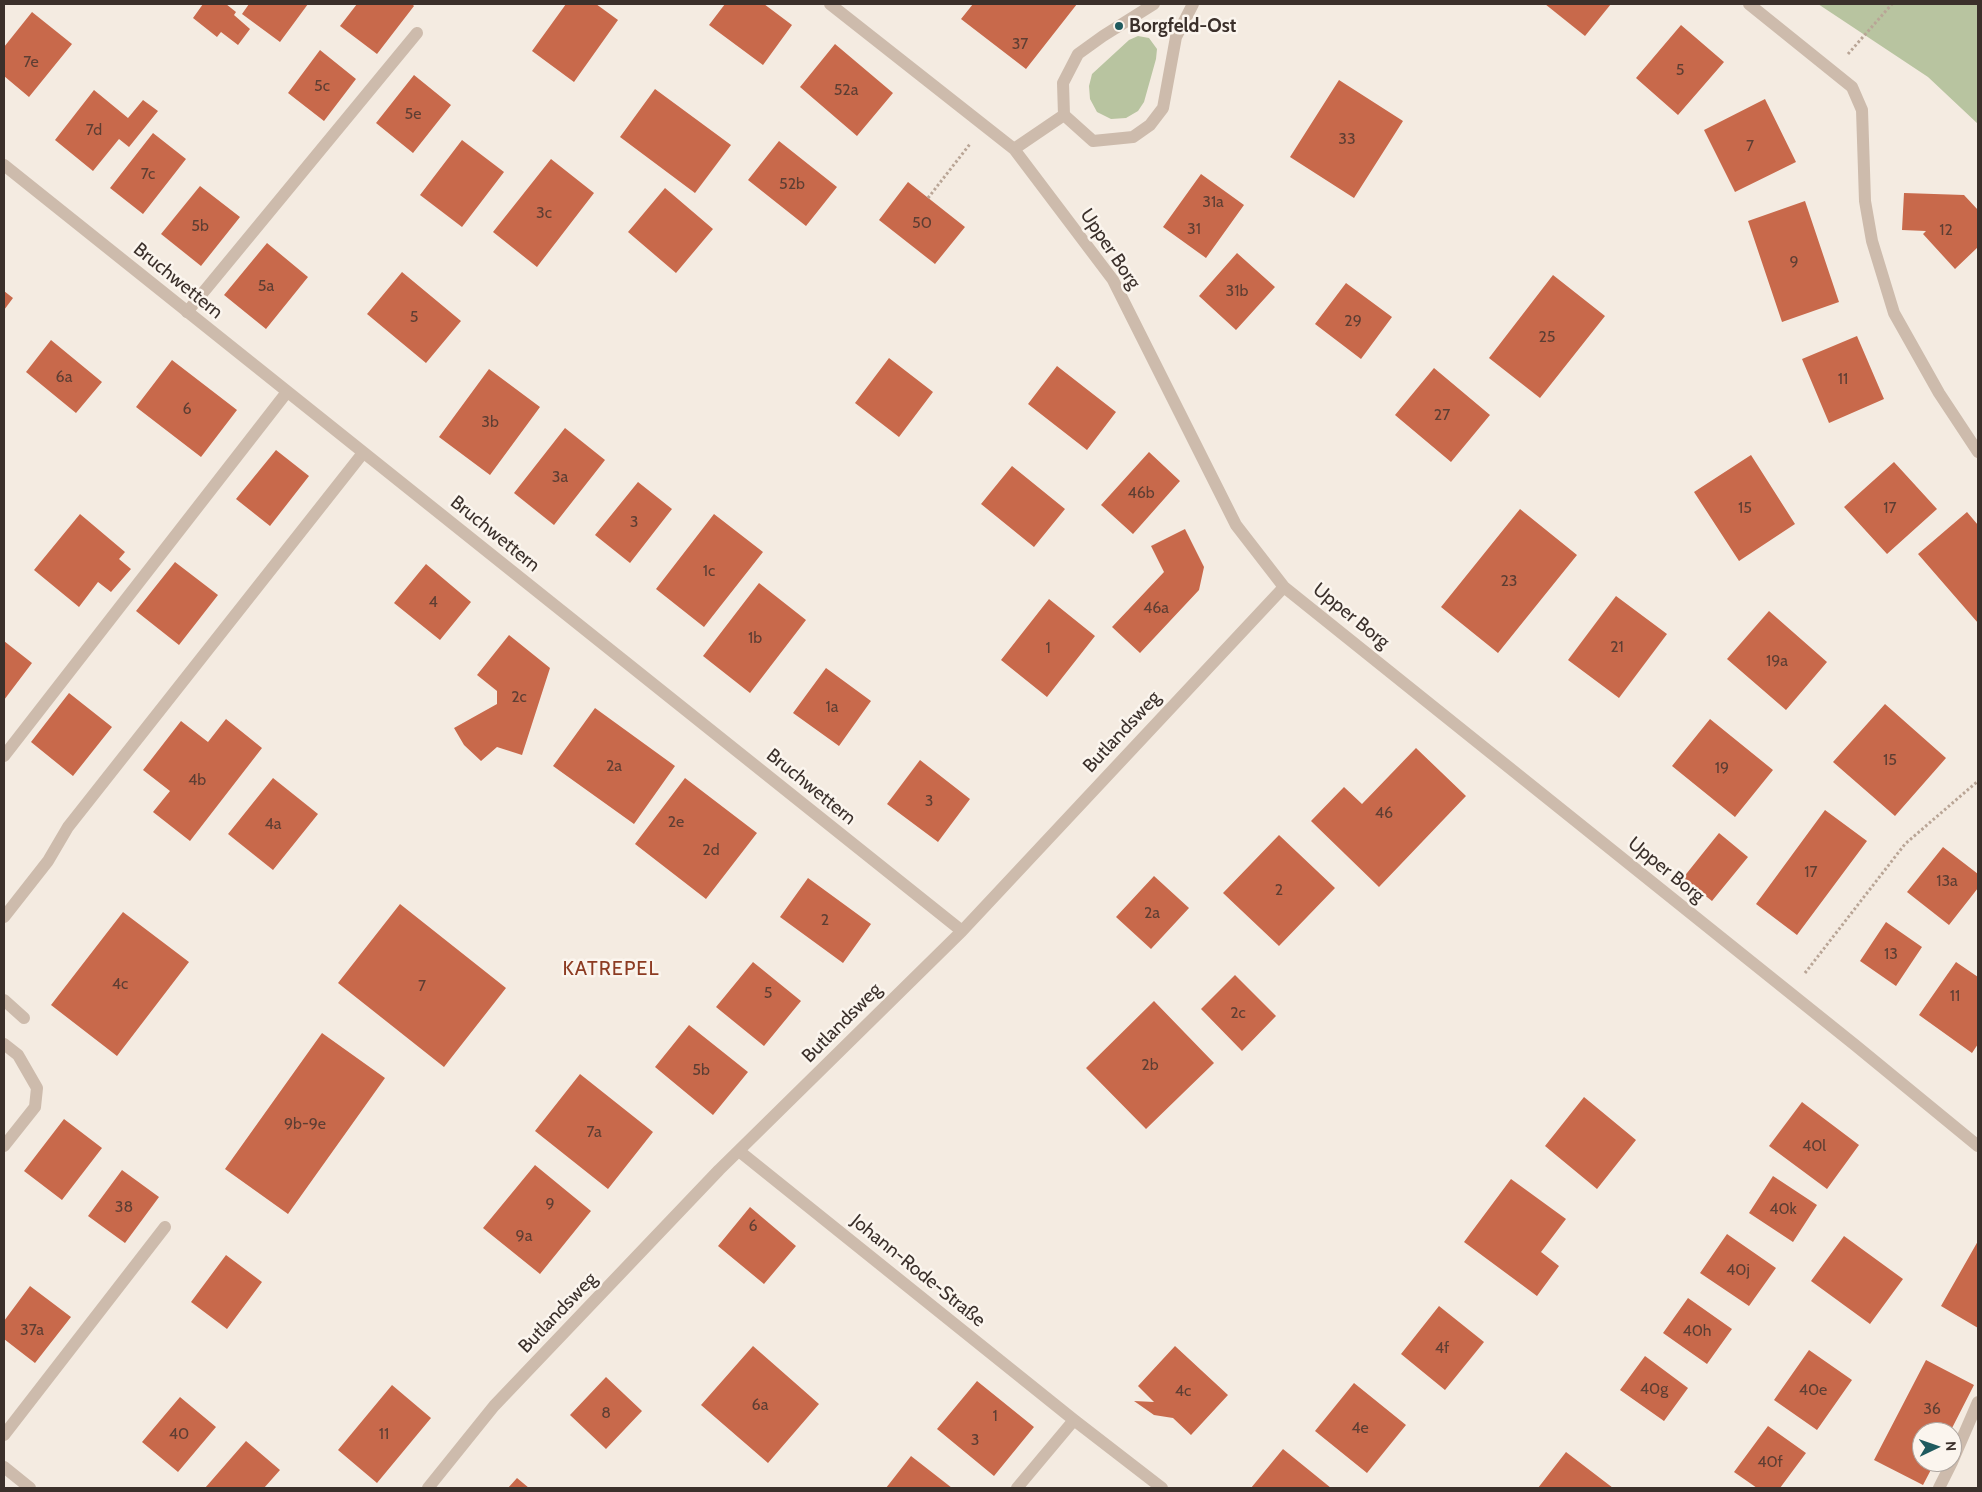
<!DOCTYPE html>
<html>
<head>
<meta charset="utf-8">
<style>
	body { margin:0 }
	#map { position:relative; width:1982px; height:1492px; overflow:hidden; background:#f4ebe1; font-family:Cabin,sans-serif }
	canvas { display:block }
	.frame { position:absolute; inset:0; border:5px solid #3b302b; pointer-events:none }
	.north { position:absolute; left:1912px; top:1422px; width:50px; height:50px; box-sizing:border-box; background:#fbf5ee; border:1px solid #aea6a0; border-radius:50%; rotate:87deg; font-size:14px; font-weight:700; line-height:20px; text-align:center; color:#3b302b }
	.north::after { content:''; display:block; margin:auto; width:18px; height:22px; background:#1f5a5e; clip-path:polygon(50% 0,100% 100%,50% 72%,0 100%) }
</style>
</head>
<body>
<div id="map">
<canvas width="1982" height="1492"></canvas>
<div class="frame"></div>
<div class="north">N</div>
</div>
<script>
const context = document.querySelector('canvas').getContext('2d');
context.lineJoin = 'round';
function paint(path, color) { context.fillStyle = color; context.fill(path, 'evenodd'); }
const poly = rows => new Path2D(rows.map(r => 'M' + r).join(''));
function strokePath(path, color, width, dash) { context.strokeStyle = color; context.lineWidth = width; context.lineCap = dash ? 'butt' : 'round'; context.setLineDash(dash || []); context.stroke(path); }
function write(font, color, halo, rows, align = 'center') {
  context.font = font + ' Cabin,sans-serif'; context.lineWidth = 5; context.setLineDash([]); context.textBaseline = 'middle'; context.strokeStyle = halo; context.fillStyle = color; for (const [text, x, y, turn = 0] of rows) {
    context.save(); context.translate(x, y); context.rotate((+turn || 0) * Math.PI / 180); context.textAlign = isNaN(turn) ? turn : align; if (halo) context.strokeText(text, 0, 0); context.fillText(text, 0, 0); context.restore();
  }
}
paint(poly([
	[1818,4,1978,4,1978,124,1928,77],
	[1138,36,1149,38,1157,49,1156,59,1144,102,1138,111,1126,118,1111,119,1097,112,1090,99,1089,86,1092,74,1129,40]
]), '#b8c4a0');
paint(poly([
	[203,4,226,4,236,12,234,15,250,29,238,45,221,32,217,37,193,18],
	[249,4,308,4,280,42,242,14],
	[357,4,412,4,414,6,377,54,340,26],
	[566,4,596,4,618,20,574,82,532,51],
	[725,4,764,4,792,25,763,65,709,25],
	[973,4,1077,4,1026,69,961,19],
	[1545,4,1611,4,1585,36],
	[32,12,72,44,29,97,4,76,4,47],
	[1681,25,1724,62,1678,115,1636,78],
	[835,44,893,93,857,136,800,87],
	[320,50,356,79,324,121,288,93],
	[414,75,451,105,413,153,376,123],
	[1339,80,1403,121,1354,198,1290,157],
	[655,89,731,145,695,193,620,137],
	[94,90,128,118,143,100,158,111,129,147,119,139,93,171,55,140],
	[1765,99,1796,162,1735,192,1704,130],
	[153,133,186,159,143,214,110,188],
	[462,140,504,172,462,227,420,195],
	[779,141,837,187,806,226,748,180],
	[551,159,594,193,537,267,493,232],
	[1201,174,1244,205,1206,258,1163,227],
	[908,182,965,227,935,264,879,220],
	[200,186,240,217,201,266,161,234],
	[665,188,713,229,676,273,628,232],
	[1904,193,1964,195,1978,210,1978,247,1955,269,1923,234,1926,231,1902,230],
	[1805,201,1839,302,1782,322,1748,221],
	[267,243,308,277,266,329,224,295],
	[1237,253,1275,287,1236,330,1199,296],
	[402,272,461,321,426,363,367,314],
	[1553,275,1605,316,1540,398,1489,358],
	[1346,283,1392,317,1361,359,1315,324],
	[4,291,13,298,4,310],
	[1857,336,1884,399,1829,423,1802,359],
	[51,340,102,382,76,413,26,372],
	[889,358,933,392,899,437,855,403],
	[172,360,237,410,201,457,136,407],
	[1057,366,1116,412,1087,450,1028,404],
	[1434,368,1490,415,1451,462,1395,415],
	[489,369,540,407,490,475,439,437],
	[565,428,605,460,554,525,514,493],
	[276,450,309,476,270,526,236,499],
	[1149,452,1180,481,1133,534,1101,505],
	[1751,455,1795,524,1739,561,1694,492],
	[1894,462,1937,509,1887,554,1844,507],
	[1012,466,1065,509,1034,547,981,504],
	[638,482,672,509,630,563,595,535],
	[1520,509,1577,555,1498,653,1441,607],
	[1967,512,1978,525,1978,623,1918,554],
	[80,514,125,552,119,559,131,569,111,592,98,582,79,607,34,570],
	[714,514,763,552,704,627,656,589],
	[1185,529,1204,567,1199,590,1140,653,1112,627,1164,572,1151,546],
	[175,562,218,595,179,645,136,611],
	[426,564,471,602,440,640,394,603],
	[759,583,806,620,750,693,703,656],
	[1616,596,1667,634,1619,698,1568,660],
	[1049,599,1095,636,1047,697,1001,660],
	[1769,611,1827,662,1786,710,1727,659],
	[509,635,550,668,522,755,497,747,481,761,464,745,454,728,497,704,497,691,477,675],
	[4,641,32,663,4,700],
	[826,668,871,701,839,746,793,713],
	[69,693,112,727,73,776,31,742],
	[1885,704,1946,758,1895,816,1833,762],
	[595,708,675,766,634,824,553,766],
	[226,719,262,748,190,841,153,812,170,791,143,770,181,721,208,742],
	[1710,719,1773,770,1735,817,1672,766],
	[1416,748,1466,796,1379,887,1311,821,1344,787,1362,804],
	[920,760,970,799,938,842,887,804],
	[273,778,318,814,273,870,228,834],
	[685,778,757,833,706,899,635,844],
	[1825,810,1867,841,1797,935,1756,904],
	[1719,833,1748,857,1712,901,1683,878],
	[1279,835,1335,888,1279,946,1223,893],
	[1943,847,1978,874,1978,888,1949,925,1907,892],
	[1154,876,1189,908,1151,949,1116,917],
	[808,878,871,924,843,963,780,917],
	[400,904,506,988,444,1067,338,983],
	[123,912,189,962,117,1056,51,1005],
	[1886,922,1922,947,1896,986,1860,961],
	[753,962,801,1001,764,1046,716,1007],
	[1956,962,1978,977,1978,1044,1972,1053,1919,1015],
	[1235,975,1276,1016,1242,1051,1201,1009],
	[1154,1001,1214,1063,1146,1129,1086,1068],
	[689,1025,748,1072,713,1115,655,1067],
	[322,1033,385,1078,288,1214,225,1169],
	[580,1074,653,1132,608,1189,535,1131],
	[1584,1097,1636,1140,1597,1189,1545,1146],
	[1802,1102,1859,1145,1827,1189,1769,1146],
	[64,1119,102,1148,62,1200,24,1171],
	[535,1165,591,1211,540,1274,483,1228],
	[122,1170,159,1197,125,1243,88,1216],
	[1773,1176,1817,1205,1793,1242,1749,1213],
	[1511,1179,1566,1219,1541,1252,1559,1266,1537,1296,1464,1242],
	[750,1207,796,1246,764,1284,718,1246],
	[1727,1234,1776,1268,1749,1306,1700,1273],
	[1844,1236,1903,1279,1870,1324,1811,1281],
	[1978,1241,1978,1328,1941,1306],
	[226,1255,262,1282,227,1329,191,1302],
	[30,1286,71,1317,35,1363,4,1339,4,1321],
	[1688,1298,1732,1329,1707,1364,1663,1333],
	[1439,1306,1484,1342,1445,1390,1401,1354],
	[753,1346,819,1404,768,1463,701,1405],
	[1175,1346,1228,1395,1191,1435,1173,1418,1154,1415,1134,1401,1154,1402,1138,1386],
	[1809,1350,1852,1380,1817,1430,1774,1400],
	[1645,1356,1688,1388,1664,1421,1620,1390],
	[1926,1360,1974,1385,1950,1432,1922,1432,1922,1462,1935,1462,1923,1485,1874,1460],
	[606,1377,642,1411,606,1449,570,1415],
	[977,1381,1034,1427,994,1476,937,1429],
	[1354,1383,1406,1425,1367,1473,1315,1431],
	[392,1385,431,1418,377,1483,338,1450],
	[180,1397,216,1427,178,1472,142,1442],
	[1768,1426,1806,1453,1780,1488,1757,1488,1734,1472],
	[246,1441,280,1470,264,1488,205,1488],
	[1283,1449,1331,1488,1251,1488],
	[1566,1452,1613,1488,1538,1488],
	[911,1456,952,1488,886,1488],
	[517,1478,529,1488,508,1488]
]), '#c8694b');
strokePath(poly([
	[1848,54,1892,4],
	[928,198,970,144],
	[1805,973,1905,844,1978,781]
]), '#b9a596', 3, [2.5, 2.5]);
strokePath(poly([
	[187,312,417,33],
	[4,917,48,861,68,827,363,453],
	[4,1000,24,1018],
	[4,1044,18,1055,37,1088,35,1107,4,1146],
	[4,1435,165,1227]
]), '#cdbbac', 12);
strokePath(poly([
	[830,4,1014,149,1113,280,1236,525,1284,587,1855,1045,1978,1146],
	[1154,4,1103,36,1078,54,1063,83,1064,115,1093,141,1133,137,1150,125,1163,108,1176,37,1193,4],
	[1749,4,1852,87,1862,110,1865,201,1872,241,1894,313,1939,393,1978,452],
	[1014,149,1064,115],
	[4,165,962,931],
	[4,756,287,392],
	[739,1151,1074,1420,1162,1488],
	[1952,1462,1978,1402],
	[4,1467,30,1488],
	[428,1488,494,1406,719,1170,962,931,1284,587],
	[1017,1488,1074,1420],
	[1939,1488,1952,1462]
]), '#cdbbac', 12);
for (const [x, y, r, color] of [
	[1119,26,5,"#1f5a5e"]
]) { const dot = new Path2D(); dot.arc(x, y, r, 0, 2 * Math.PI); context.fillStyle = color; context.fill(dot); strokePath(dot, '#fbf5ee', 2); }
write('16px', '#5e3e33', null, [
	["37",1020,44],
	["7e",31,62],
	["5",1680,70],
	["5c",322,86],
	["52a",846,90],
	["5e",413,114],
	["7d",94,130],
	["33",1347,139],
	["7",1750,146],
	["7c",148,174],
	["52b",792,184],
	["31a",1213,202],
	["3c",544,213],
	["50",922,223],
	["5b",200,226],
	["31",1194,229],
	["12",1946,230],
	["9",1794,262],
	["5a",266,286],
	["31b",1237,291],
	["5",414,317],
	["29",1353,321],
	["25",1547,337],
	["6a",64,377],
	["11",1843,379],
	["6",187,409],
	["27",1442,415],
	["3b",490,422],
	["3a",560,477],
	["46b",1141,493],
	["15",1745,508],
	["17",1890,508],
	["3",634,522],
	["1c",709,571],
	["23",1509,581],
	["4",433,602],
	["46a",1156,608],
	["1b",755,638],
	["21",1617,647],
	["1",1048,648],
	["19a",1777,661],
	["2c",519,697],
	["1a",832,707],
	["15",1890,760],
	["2a",614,766],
	["19",1722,768],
	["4b",197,780],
	["3",929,801],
	["46",1384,813],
	["2e",676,822],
	["4a",273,824],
	["2d",711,850],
	["17",1811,872],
	["13a",1947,881],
	["2",1279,890],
	["2a",1152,913],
	["2",825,920],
	["13",1891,954],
	["4c",120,984],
	["7",422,986],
	["5",768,993],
	["11",1955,996],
	["2c",1238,1013],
	["2b",1150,1065],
	["5b",701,1070],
	["9b-9e",305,1124],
	["7a",594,1132],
	["40l",1814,1146],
	["9",550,1204],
	["38",124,1207],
	["40k",1783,1209],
	["6",753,1226],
	["9a",524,1236],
	["40j",1738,1270],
	["37a",32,1330],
	["40h",1697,1331],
	["4f",1442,1348],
	["40g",1654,1389],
	["40e",1813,1390],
	["4c",1183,1391],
	["6a",760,1405],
	["36",1932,1409],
	["8",606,1413],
	["1",995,1416],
	["4e",1360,1428],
	["40",179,1434],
	["11",384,1434],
	["3",975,1440],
	["40f",1770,1462]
]);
write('bold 19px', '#3b302b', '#fbf5ee', [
	["Borgfeld-Ost",1129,26]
], 'left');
write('19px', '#3b302b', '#fbf5ee', [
	["Upper Borg",1110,249,56],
	["Bruchwettern",178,281,39],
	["Bruchwettern",495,534,39],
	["Upper Borg",1351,616,39],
	["Butlandsweg",1122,732,-47],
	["Bruchwettern",811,787,39],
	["Upper Borg",1666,870,39],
	["Butlandsweg",842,1023,-45],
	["Johann-Rode-Straße",918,1271,39],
	["Butlandsweg",558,1313,-46]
]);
context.letterSpacing = '1px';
write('20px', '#8c3b22', '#fbf5ee', [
	["KATREPEL",611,969]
]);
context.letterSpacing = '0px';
</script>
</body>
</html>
